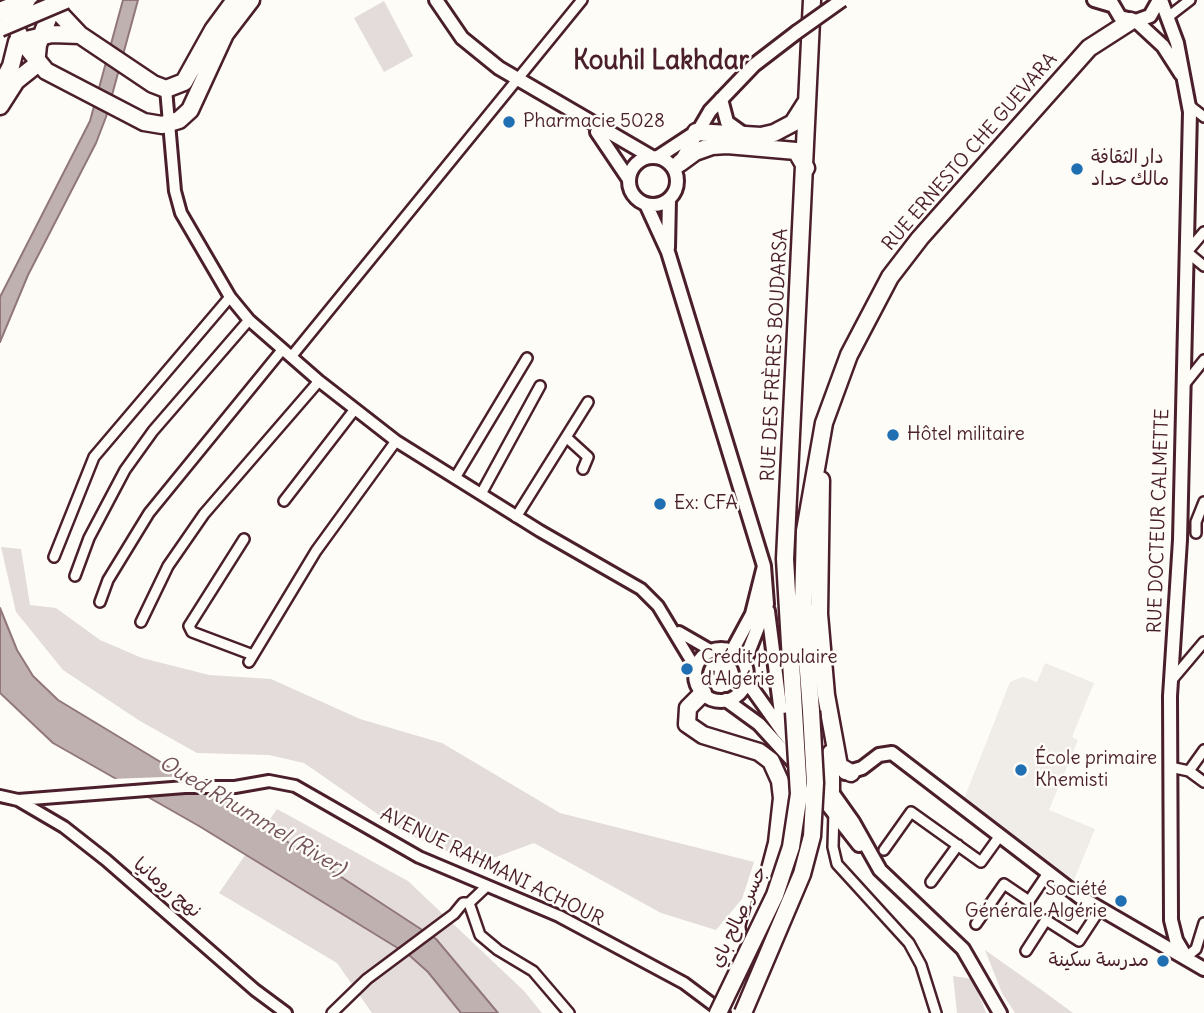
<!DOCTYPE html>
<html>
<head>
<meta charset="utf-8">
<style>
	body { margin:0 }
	canvas { display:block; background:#fdfcf7 }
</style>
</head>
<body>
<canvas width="1204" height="1013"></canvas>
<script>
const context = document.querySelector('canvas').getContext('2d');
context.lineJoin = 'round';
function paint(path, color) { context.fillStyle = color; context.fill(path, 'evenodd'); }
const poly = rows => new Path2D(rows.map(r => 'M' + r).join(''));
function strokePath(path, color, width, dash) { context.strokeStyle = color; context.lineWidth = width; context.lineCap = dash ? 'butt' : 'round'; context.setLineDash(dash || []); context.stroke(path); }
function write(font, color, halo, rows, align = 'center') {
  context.font = font + ' Delius,"Playpen Sans Arabic",sans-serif'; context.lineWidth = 5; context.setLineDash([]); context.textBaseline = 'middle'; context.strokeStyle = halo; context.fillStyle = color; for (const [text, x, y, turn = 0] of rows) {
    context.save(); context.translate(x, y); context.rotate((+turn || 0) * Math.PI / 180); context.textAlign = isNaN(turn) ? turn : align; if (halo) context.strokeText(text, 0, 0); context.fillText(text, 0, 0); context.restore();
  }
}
paint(poly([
	[1045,663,1094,683,1072,737,1078,740,1049,810,1095,829,1074,880,964,799,1010,682,1023,677,1037,682]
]), '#f0ece8');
paint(poly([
	[384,1,413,56,384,72,354,18],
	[1,547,21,549,30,605,56,608,100,640,142,658,209,675,271,679,360,719,442,743,560,813,754,862,742,899,716,930,661,913,534,843,477,864,405,833,304,763,269,755,197,753,140,721,63,670,16,612],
	[277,809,408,881,524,991,542,1013,372,1013,337,963,219,893],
	[985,950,1043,991,1073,1013,1015,1013,1002,993],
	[953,976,973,979,986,1013,957,1013]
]), '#e3dcda');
const water = poly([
	[123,0,138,0,106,117,96,143,28,275,0,342,0,297,90,121,123,0],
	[0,608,17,650,33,676,58,700,225,801,436,939,498,1013,461,1013,428,972,409,955,199,826,53,743,0,693,0,608]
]);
paint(water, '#c0b1b1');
strokePath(water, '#91777b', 2);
paint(poly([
	[190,776,217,792,140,796,111,779]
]), '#fdfcf7');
const minor = poly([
	[1168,17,1190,0],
	[1190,106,1204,117],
	[1204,232,1187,252,1204,266],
	[291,357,582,0],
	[1184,385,1204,360],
	[566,437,588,457,583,469],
	[455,478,527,358],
	[481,494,540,386],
	[284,501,355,409],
	[516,517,588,402],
	[1196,533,1196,522,1204,502],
	[244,539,189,626,192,632,253,655],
	[54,557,94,457,230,297],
	[75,576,89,538,125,470,153,431,249,320],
	[100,602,108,580,149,513,282,350],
	[141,622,168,566,204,514,319,381],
	[249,662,316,551,396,441],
	[1171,681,1204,642],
	[1170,767,1189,771,1204,782],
	[1189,771,1204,750],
	[834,811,833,847,837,864,909,943,921,965,936,1013],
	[884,850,911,812,981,862,999,837],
	[931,882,958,845],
	[469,903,480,935,498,950,533,971,569,1013],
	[976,924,1004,884,1029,901,1048,873],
	[1026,951,1046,920,1079,941,1100,909],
	[1186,957,1196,949,1204,923],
	[332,1013,367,979,454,914,463,903,469,903,487,886]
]);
const tertiary = poly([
	[166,89,175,191,181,213,230,297,249,320,319,381,396,441,540,531,641,589,658,606,696,669],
	[679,632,712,651],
	[0,796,18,800,185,787,235,787,269,781,295,786,419,857,559,916,684,983,724,1013],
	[18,800,64,827,106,860,255,990,286,1013]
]);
const secondary = poly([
	[436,0,462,38,499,68,650,156],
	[1094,0,1111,5],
	[1110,0,1120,17,1136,21,1150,16,1159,0],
	[1161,0,1177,43,1190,112,1180,540,1170,696,1171,920,1176,940,1186,957],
	[1136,21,1163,46,1181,74],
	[721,99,727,122,745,135],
	[597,132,628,178],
	'629 181a24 24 0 1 1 48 0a24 24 0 1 1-48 0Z',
	[658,157,693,134],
	[675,171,710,111,754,65,797,32],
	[646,204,668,252,764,566],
	[668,248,669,199],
	[768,611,783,729],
	'695 675a26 26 0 1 1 52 0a26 26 0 1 1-52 0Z',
	[732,651,752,614,764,566,767,604,744,663],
	[746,680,783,732,815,770],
	[726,700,759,724,799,768],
	[845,773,862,768,879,755,892,753,1080,897,1204,969],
	[826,784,853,822,880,870,963,949,1000,1013],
	[812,785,859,845]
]);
const trunk = poly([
	[6,0,21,40,46,71,144,122,162,125,179,120,190,110,225,34,251,0],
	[47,0,80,35,153,84,166,89,184,82,213,30,235,0],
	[0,87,11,66,17,42,52,34,80,35],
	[0,106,16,81,36,65,38,45,52,8],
	[696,132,761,136,774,133,793,123,807,101],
	[680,163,695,152,712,146,727,145,796,151,806,168],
	[821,480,819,614,826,695,839,766,851,773],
	[703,693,688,708,687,724,703,735,759,752,771,761,780,781,782,798,777,843,755,927],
	[811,711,803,604,805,531,824,423,849,355,890,277,920,238,1089,48,1131,21],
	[794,712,785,559,812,0],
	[831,790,831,753]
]);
strokePath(minor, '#4a1f2b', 14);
strokePath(tertiary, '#4a1f2b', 16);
strokePath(secondary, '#4a1f2b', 18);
strokePath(trunk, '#4a1f2b', 21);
strokePath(minor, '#fdfcf7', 9);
strokePath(tertiary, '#fdfcf7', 10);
strokePath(secondary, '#fdfcf7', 12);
strokePath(trunk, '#fdfcf7', 16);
const secondaryBridge = poly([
	[797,32,842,0]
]);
const trunkBridge = poly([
	[0,11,27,0],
	[0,28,66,0],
	[718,1013,775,895,791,847,799,794,794,712],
	[743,1013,802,874,812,836,815,783,811,711]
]);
strokePath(secondaryBridge, '#4a1f2b', 18, []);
strokePath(trunkBridge, '#4a1f2b', 21, []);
strokePath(secondaryBridge, '#fdfcf7', 12);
strokePath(trunkBridge, '#fdfcf7', 16);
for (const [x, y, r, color] of [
	[509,122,7,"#1f6fb2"],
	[1077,169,7,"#1f6fb2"],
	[893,435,7,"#1f6fb2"],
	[660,504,7,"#1f6fb2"],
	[687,669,7,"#1f6fb2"],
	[1021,770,7,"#1f6fb2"],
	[1121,901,7,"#1f6fb2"],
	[1163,961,7,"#1f6fb2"]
]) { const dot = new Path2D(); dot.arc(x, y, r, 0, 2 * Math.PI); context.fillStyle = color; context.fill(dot); strokePath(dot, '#fdfcf7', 2.5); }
write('19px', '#4a1f2b', '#fdfcf7', [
	["Pharmacie 5028",523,122],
	["دار الثقافة",1091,158],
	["مالك حداد",1091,180],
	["Hôtel militaire",907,435],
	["Ex: CFA",674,504],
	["Crédit populaire",701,658],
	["d'Algérie",701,680],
	["École primaire",1035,759],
	["Khemisti",1035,781],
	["Société",1107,890,"right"],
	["Générale Algérie",1107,912,"right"],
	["مدرسة سكينة",1149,961,"right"]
], 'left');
write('19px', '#4a1f2b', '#fdfcf7', [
	["RUE ERNESTO CHE GUEVARA",970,152,-49],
	["RUE DES FRÈRES BOUDARSA",775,355,-87],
	["RUE DOCTEUR CALMETTE",1159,521,-88],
	["AVENUE RAHMANI ACHOUR",492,867,26],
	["نهج رومانيا",167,888,40],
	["جسر صالح باي",739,917,-65]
]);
write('italic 21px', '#73525a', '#fdfcf7', [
	["Oued Rhummel (River)",252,816,31]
]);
write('bold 26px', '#4a1f2b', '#fdfcf7', [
	["Kouhil Lakhdar",661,62]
]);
</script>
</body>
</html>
